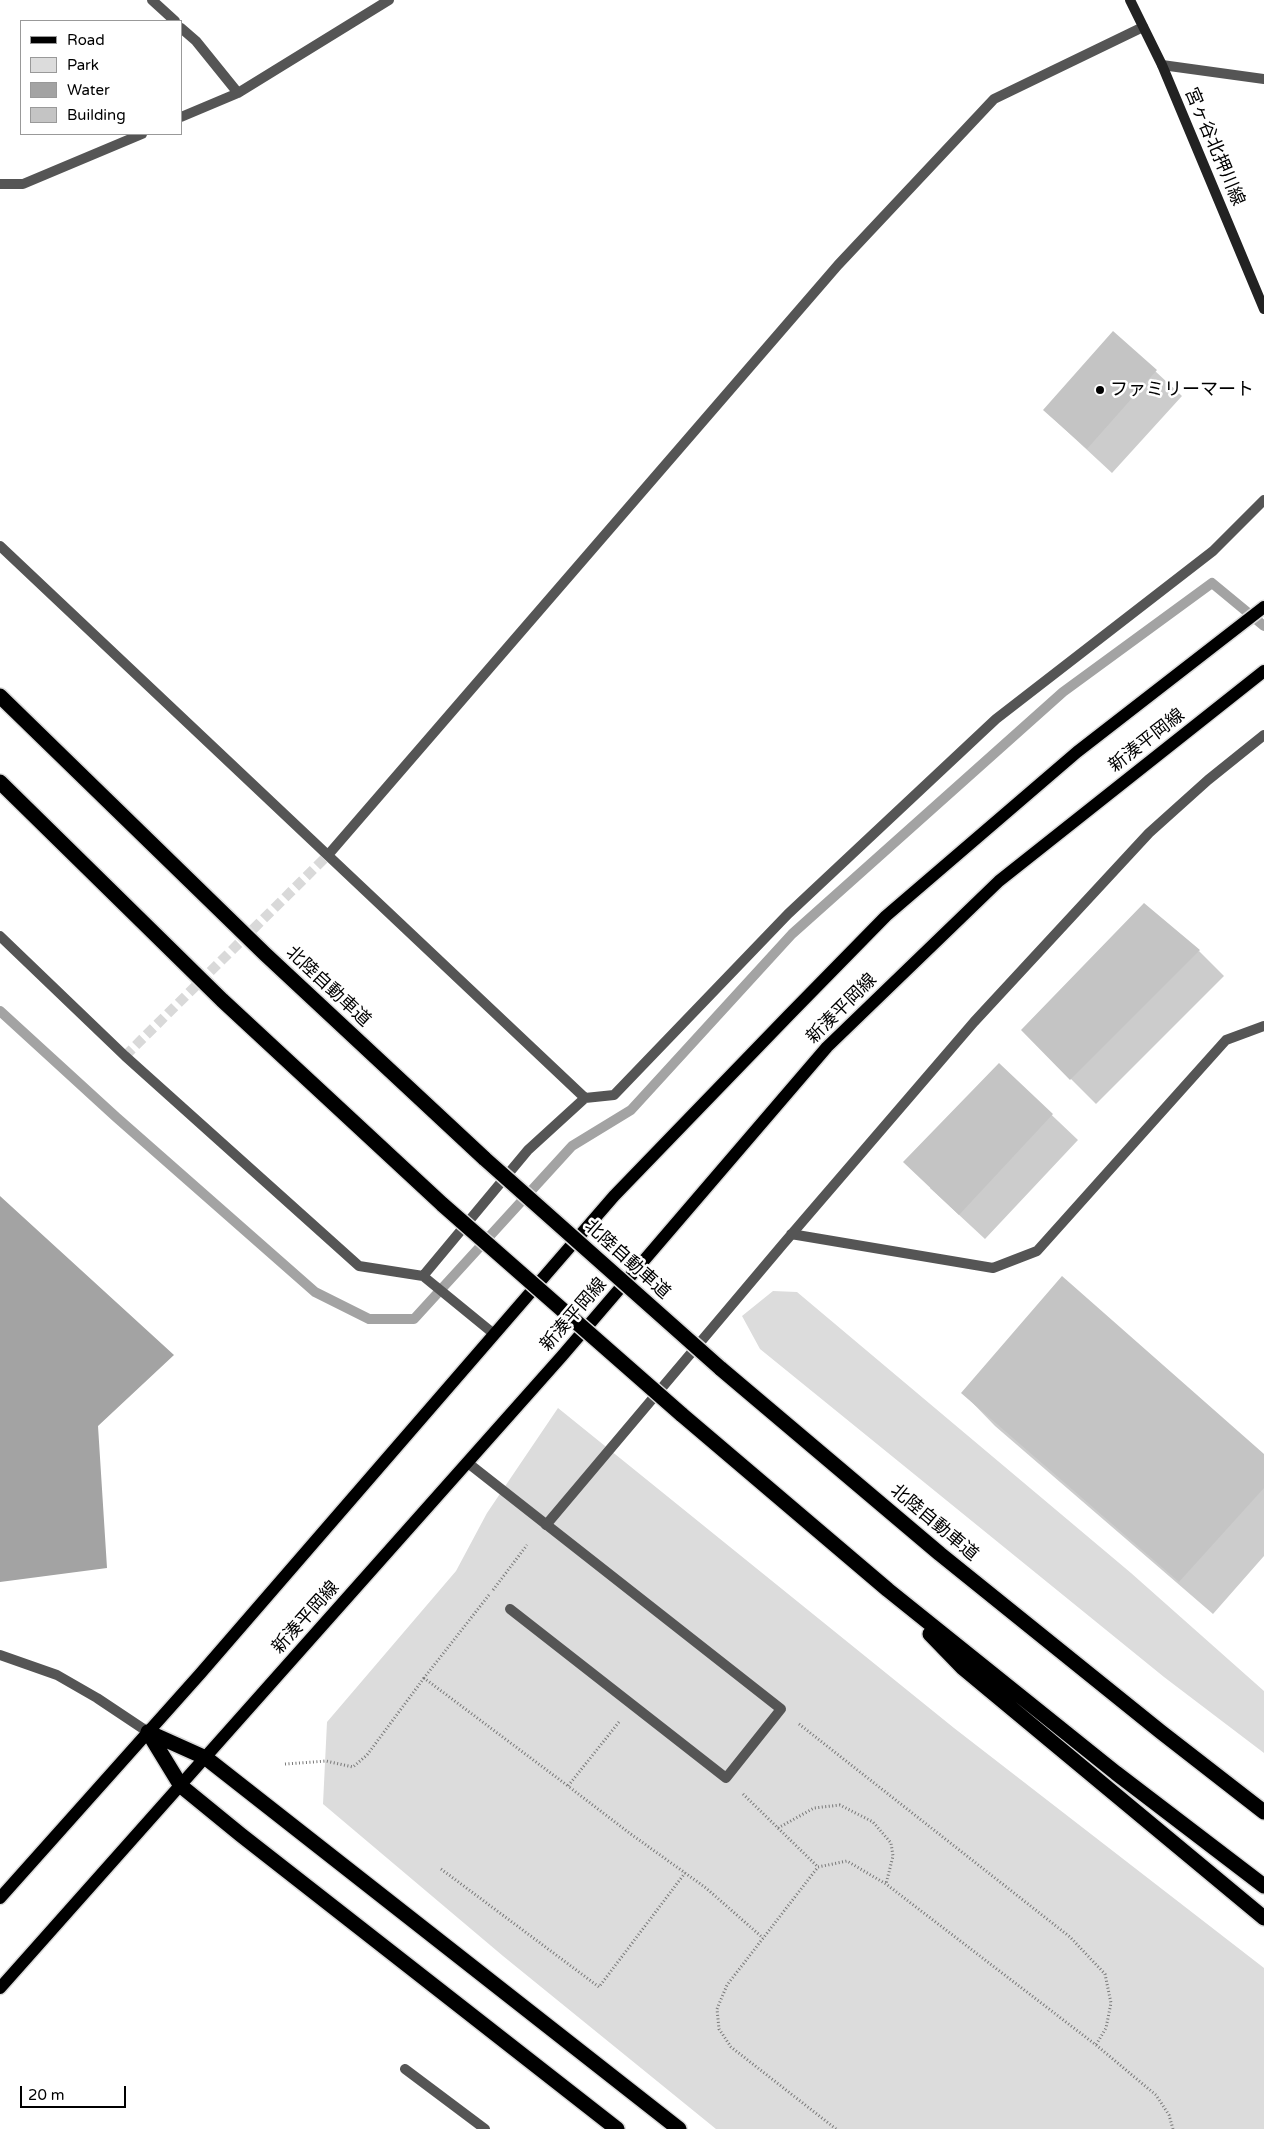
<!DOCTYPE html>
<html>
<head>
<meta charset="utf-8">
<style>
	body { margin:0 }
	#map { position:relative; width:1264px; height:2129px; overflow:hidden; background:#fff; font-family:"Varela Round",sans-serif }
	canvas { display:block }
	.legend { position:absolute; left:20px; top:20px; width:162px; height:115px; box-sizing:border-box; background:#fff; border:1px solid #999; margin:0; padding:6px 9px; list-style:none; font-size:15px; color:#000 }
	.legend li { display:flex; align-items:center; gap:10px; height:25px }
	.legend b { width:25px; border:1px solid #999 }
	.scale { position:absolute; left:20px; top:2086px; width:106px; height:22px; box-sizing:border-box; border:2px solid #000; border-top:0; padding-left:6px; font-size:15px; line-height:18px; white-space:nowrap; color:#000; -webkit-text-stroke:4px #fff; paint-order:stroke }
</style>
</head>
<body>
<div id="map">
<canvas width="1264" height="2129"></canvas>
<ul class="legend">
<li><b style="height:6px;background:#000"></b>Road</li>
<li><b style="height:14px;background:#dcdcdc"></b>Park</li>
<li><b style="height:14px;background:#a3a3a3"></b>Water</li>
<li><b style="height:14px;background:#c4c4c4"></b>Building</li>
</ul>
<div class="scale">20 m</div>
</div>
<script>
const context = document.querySelector('canvas').getContext('2d');
context.lineJoin = 'round';
function paint(path, color) { context.fillStyle = color; context.fill(path, 'evenodd'); }
const poly = rows => new Path2D(rows.map(r => 'M' + r).join(''));
function strokePath(path, color, width, dash) { context.strokeStyle = color; context.lineWidth = width; context.lineCap = dash ? 'butt' : 'round'; context.setLineDash(dash || []); context.stroke(path); }
function write(font, color, halo, rows, align = 'center') {
  context.font = font + ' "Varela Round","Noto Sans JP",sans-serif'; context.lineWidth = 5; context.setLineDash([]); context.textBaseline = 'middle'; context.strokeStyle = halo; context.fillStyle = color; for (const [text, x, y, turn = 0] of rows) {
    context.save(); context.translate(x, y); context.rotate((+turn || 0) * Math.PI / 180); context.textAlign = isNaN(turn) ? turn : align; if (halo) context.strokeText(text, 0, 0); context.fillText(text, 0, 0); context.restore();
  }
}
paint(poly([
	[773,1291,797,1292,1131,1573,1264,1691,1264,1753,1164,1677,760,1349,742,1316],
	[558,1408,954,1728,1264,1968,1264,2129,716,2129,503,1956,323,1804,327,1722,456,1571,487,1513]
]), '#dcdcdc');
paint(poly([
	[0,1196,174,1355,98,1426,107,1568,0,1582]
]), '#a3a3a3');
paint(poly([
	[1114,333,1182,396,1112,473,1044,410],
	[1199,951,1224,976,1096,1104,1022,1030],
	[999,1065,1078,1140,985,1239,930,1188],
	[963,1393,1264,1455,1264,1556,1213,1614,995,1426]
]), '#0003');
strokePath(poly([
	[0,1011,116,1117,315,1292,369,1319,414,1319,572,1146,631,1110,792,934,1063,692,1212,583,1264,626]
]), '#a3a3a3', 10);
paint(poly([
	[1113,331,1157,370,1087,449,1043,410],
	[1144,903,1200,950,1070,1080,1021,1030],
	[999,1063,1053,1114,959,1215,903,1162],
	[1062,1276,1264,1454,1264,1488,1179,1582,961,1393]
]), '#c4c4c4');
strokePath(poly([
	[125,1056,328,855]
]), '#d9d9d9', 10, [10, 5]);
const primary = poly([
	[0,1898,200,1674,614,1196,788,1016,886,916,1077,752,1264,607],
	[0,1988,562,1356,827,1047,999,881,1264,671]
]);
const motorway = poly([
	[0,696,265,954,485,1159],
	[0,782,222,1000,443,1205],
	[720,1368,940,1554,1161,1732,1264,1812],
	[681,1414,888,1590,1116,1773,1264,1886],
	[930,1634,963,1668,1264,1918],
	[148,1732,206,1758,679,2129],
	[148,1732,181,1786,241,1835,617,2129]
]);
strokePath(primary, '#dbdbdb', 15);
strokePath(motorway, '#dbdbdb', 18);
strokePath(poly([
	[493,1590,527,1545],
	[489,1595,424,1678,568,1786],
	[619,1722,568,1786,628,1832,706,1888,763,1938],
	[799,1724,1070,1937,1105,1974,1111,2003,1106,2028,1096,2045],
	[285,1764,326,1761,353,1767,367,1755,424,1678],
	[743,1794,818,1867],
	[778,1828,814,1808,840,1805,873,1822,891,1843,893,1856,886,1884],
	[441,1869,599,1987,685,1873],
	[836,2129,731,2047,719,2029,717,2009,727,1985,818,1867,847,1861,886,1884,1096,2045,1156,2095,1169,2115,1173,2129]
]), '#777', 3, [1, 2.5]);
strokePath(poly([
	[468,1463,781,1709,726,1778,510,1609]
]), '#555', 10);
strokePath(poly([
	[152,0,175,21],
	[181,28,196,41,238,93],
	[1162,65,1264,79],
	[181,117,238,93,389,0],
	[0,184,23,184,142,134],
	[0,546,585,1098,614,1095,788,914,996,719,1213,551,1264,500],
	[328,855,838,265,994,99,1143,27],
	[0,936,125,1056,359,1266,423,1276,494,1334],
	[791,1234,993,1268,1037,1251,1226,1040,1264,1026],
	[423,1276,528,1150,585,1098],
	[546,1525,784,1243,974,1022,1149,833,1208,780,1264,735],
	[405,2069,485,2129]
]), '#555', 10);
strokePath(poly([
	[0,1655,57,1675,97,1698,148,1732]
]), '#555', 10);
strokePath(poly([
	[1130,0,1162,65,1264,309]
]), '#222', 10);
strokePath(primary, '#000', 12);
strokePath(motorway, '#000', 15);
const motorwayBridge = poly([
	[485,1159,720,1368],
	[443,1205,681,1414]
]);
strokePath(motorwayBridge, '#dbdbdb', 18, []);
strokePath(motorwayBridge, '#000', 15);
for (const [x, y, r, color] of [
	[1100,390,5,"#000"]
]) { const dot = new Path2D(); dot.arc(x, y, r, 0, 2 * Math.PI); context.fillStyle = color; context.fill(dot); strokePath(dot, '#fff', 2); }
write('18px', '#000', '#fff', [
	["宮ヶ谷北押川線",1214,147,67],
	["新湊平岡線",1147,741,-38],
	["北陸自動車道",328,987,43],
	["新湊平岡線",842,1009,-45],
	["北陸自動車道",627,1260,42],
	["新湊平岡線",574,1315,-49],
	["北陸自動車道",934,1523,40],
	["新湊平岡線",306,1618,-48]
]);
write('18px', '#000', '#fff', [
	["ファミリーマート",1110,390]
], 'left');
</script>
</body>
</html>
